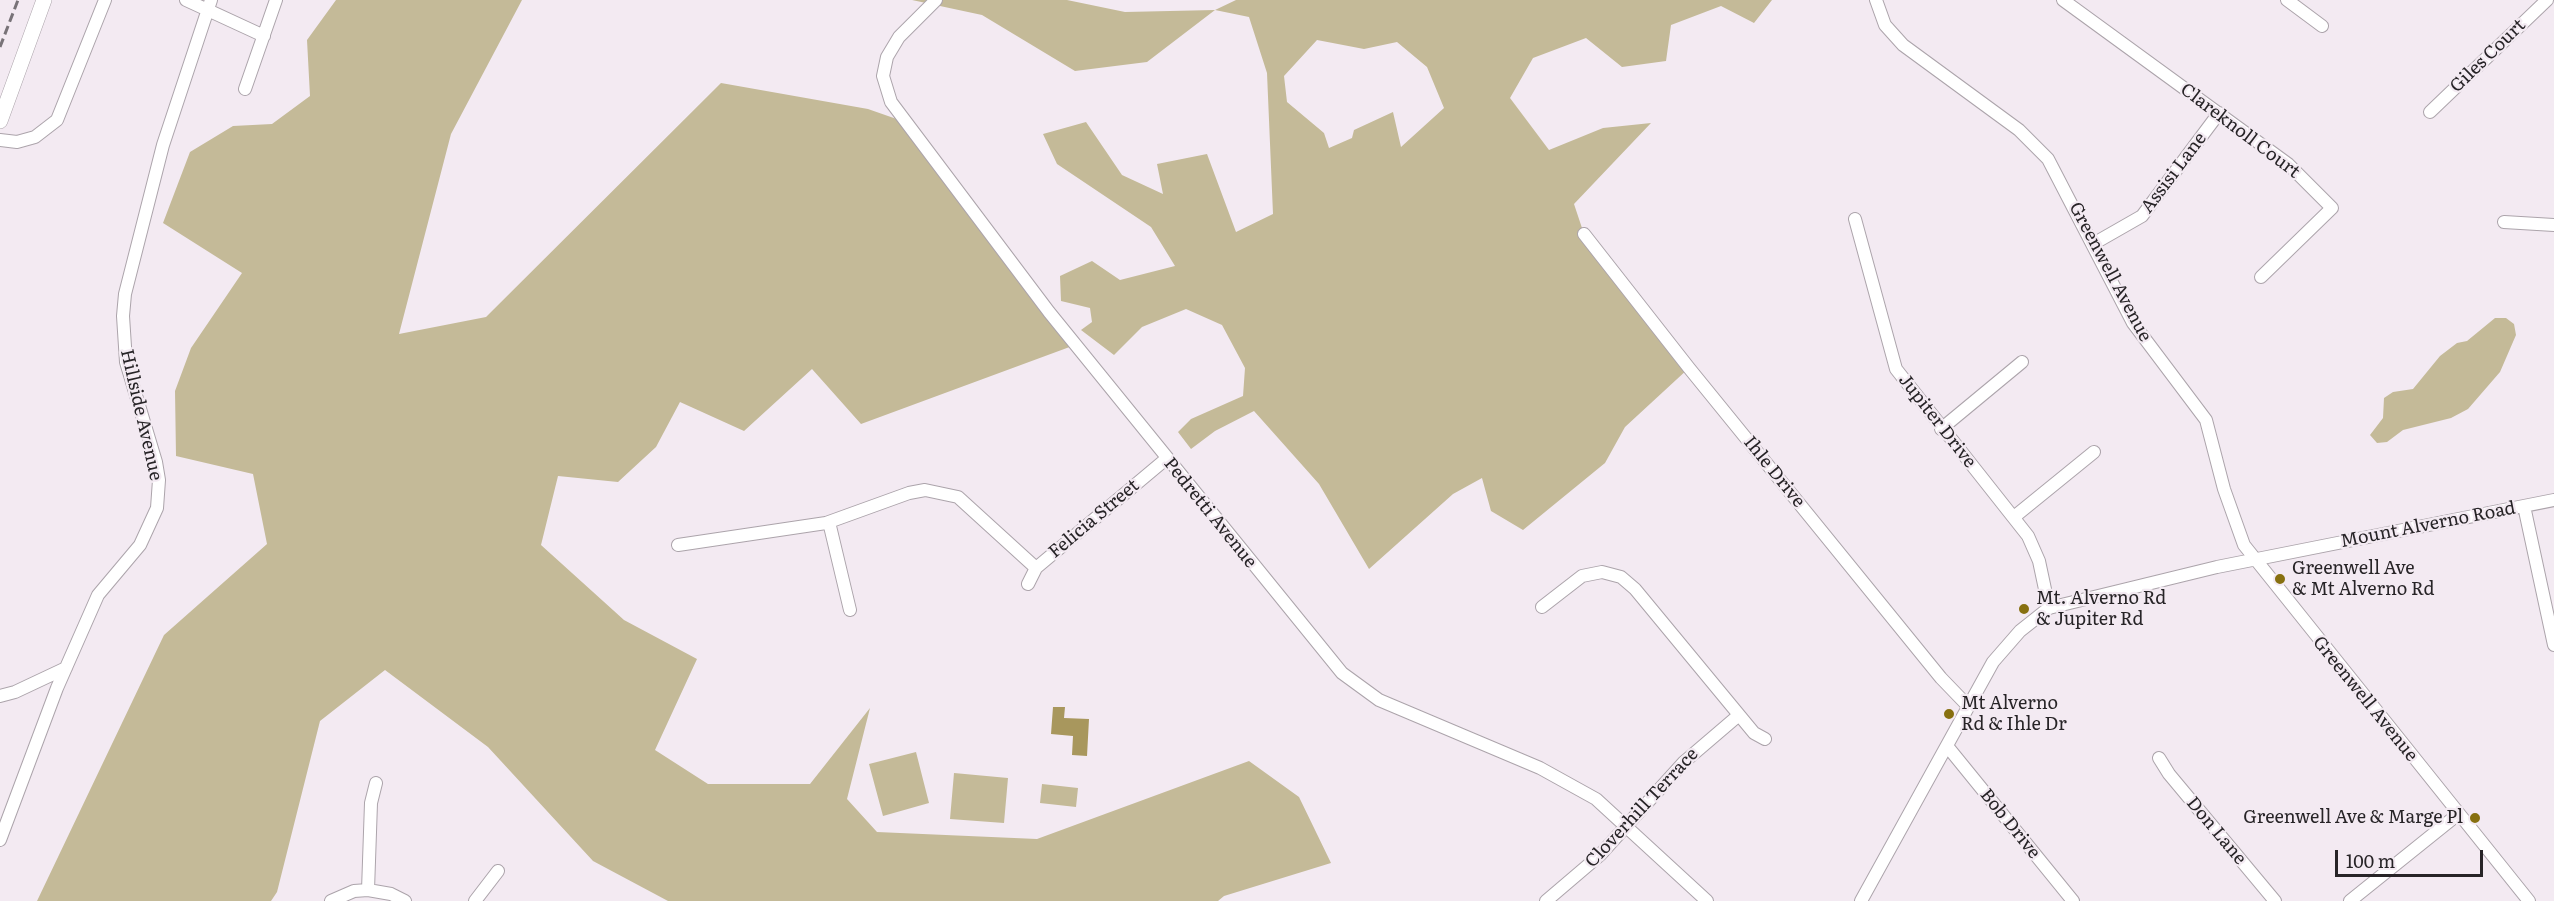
<!DOCTYPE html>
<html>
<head>
<meta charset="utf-8">
<style>
	body { margin:0 }
	#map { position:relative; width:2554px; height:901px; overflow:hidden; background:#f3eaf2; font-family:Literata,serif }
	canvas { display:block }
	.scale { position:absolute; left:2335px; top:850px; width:148px; height:27px; box-sizing:border-box; border:3px solid #272427; border-top:0; padding-left:8px; font-size:18px; line-height:21px; white-space:nowrap; color:#272427; -webkit-text-stroke:4px #f3eaf2; paint-order:stroke }
</style>
</head>
<body>
<div id="map">
<canvas width="2554" height="901"></canvas>
<div class="scale">100 m</div>
</div>
<script>
const context = document.querySelector('canvas').getContext('2d');
context.lineJoin = 'round';
function paint(path, color) { context.fillStyle = color; context.fill(path, 'evenodd'); }
const poly = rows => new Path2D(rows.map(r => 'M' + r).join(''));
function strokePath(path, color, width, dash) { context.strokeStyle = color; context.lineWidth = width; context.lineCap = dash ? 'butt' : 'round'; context.setLineDash(dash || []); context.stroke(path); }
function write(font, color, halo, rows, align = 'center') {
  context.font = font + ' Literata,serif'; context.lineWidth = 4.5; context.setLineDash([]); context.textBaseline = 'middle'; context.strokeStyle = halo; context.fillStyle = color; for (const [text, x, y, turn = 0] of rows) {
    context.save(); context.translate(x, y); context.rotate((+turn || 0) * Math.PI / 180); context.textAlign = isNaN(turn) ? turn : align; if (halo) context.strokeText(text, 0, 0); context.fillText(text, 0, 0); context.restore();
  }
}
paint(poly([
	[336,0,522,0,451,134,399,334,486,317,721,83,868,109,908,123,1075,345,861,424,812,369,744,431,680,402,656,447,618,482,558,476,541,545,624,620,697,659,655,750,708,784,810,784,870,708,847,799,877,832,1037,839,1249,761,1299,797,1331,863,1224,896,1218,901,668,901,593,861,488,747,385,670,320,721,277,892,271,901,37,901,164,635,267,544,253,474,176,456,175,391,191,348,242,273,163,223,190,152,233,126,272,124,310,96,307,40],
	[912,0,1067,0,1125,12,1215,10,1236,0,1772,0,1754,23,1721,6,1671,25,1666,61,1622,67,1586,38,1533,58,1510,98,1549,150,1603,128,1651,123,1574,204,1584,234,1689,368,1625,427,1605,463,1523,530,1491,511,1482,478,1453,494,1369,569,1319,484,1254,411,1215,431,1191,449,1178,432,1191,419,1243,396,1245,368,1222,325,1186,309,1142,327,1114,355,1081,330,1092,322,1090,308,1061,301,1060,276,1092,261,1120,280,1175,266,1151,227,1057,164,1043,134,1086,122,1122,175,1163,194,1157,164,1207,154,1236,232,1273,214,1267,73,1249,17,1215,10,1147,62,1075,71,982,15],
	[1317,40,1364,49,1397,42,1427,67,1444,108,1401,147,1393,112,1354,130,1352,138,1329,148,1324,133,1287,102,1284,76],
	[2495,318,2506,318,2514,324,2516,335,2500,372,2468,409,2451,418,2403,430,2387,442,2377,443,2370,435,2383,418,2384,398,2393,392,2413,389,2440,356,2457,343,2467,341],
	[916,752,929,803,883,816,869,764],
	[954,773,1008,778,1004,823,950,819],
	[1042,784,1078,788,1076,807,1040,803]
]), '#c4ba98');
paint(poly([
	[1053,707,1065,707,1064,718,1089,719,1087,756,1072,755,1073,736,1051,734]
]), '#a8975d');
const minor = poly([
	[186,0,264,36],
	[936,0,899,37,887,57,883,76,891,102,1049,312,1342,673,1379,700,1540,768,1596,799,1707,901],
	[1876,0,1885,25,1903,45,2019,130,2048,159,2133,323,2206,420,2224,489,2244,545,2529,901],
	[2063,0,2288,164,2332,208,2261,277],
	[2287,0,2322,26],
	[245,89,276,0],
	[2430,112,2547,0],
	[0,140,17,142,35,137,57,120,105,0],
	[1855,219,1896,369,2028,536,2039,561,2049,608],
	[2504,222,2554,225],
	[1584,234,1689,368,1941,678,1968,706],
	[2093,244,2142,216,2219,113],
	[1941,429,2022,362],
	[2524,506,2554,645],
	[2014,517,2094,452],
	[829,522,850,610],
	[678,545,826,523,909,493,925,490,958,497,1036,568],
	[1028,584,1036,568,1166,459],
	[1542,607,1582,576,1602,572,1621,577,1635,589,1754,733,1765,739],
	[0,696,15,692,66,668],
	[1947,746,2073,901],
	[2159,758,2169,774,2275,901],
	[0,840,57,688,98,595,140,545,157,508,159,480,156,462,126,362,123,316,125,294,163,145,211,0],
	[368,890,371,803,376,783],
	[331,901,354,891,368,890,391,894,405,901],
	[475,901,498,871],
	[1546,901,1600,855,1684,762,1739,715],
	[1861,901,1993,662,2020,631,2049,608,2217,567,2554,500],
	[2350,901,2457,815]
]);
const major = poly([
	[0,121,44,0]
]);
strokePath(minor, '#aca4ab', 14);
strokePath(major, '#aca4ab', 16);
strokePath(minor, '#fff', 12);
strokePath(major, '#fff', 15);
strokePath(poly([
	[0,47,18,0]
]), '#787378', 3, [9, 4.5]);
for (const [x, y, r, color] of [
	[2280,579,6,"#877010"],
	[2024,609,6,"#877010"],
	[1949,714,6,"#877010"],
	[2475,818,6,"#877010"]
]) { const dot = new Path2D(); dot.arc(x, y, r, 0, 2 * Math.PI); context.fillStyle = color; context.fill(dot); strokePath(dot, '#f3eaf2', 2); }
write('18px', '#272427', '#f3eaf2', [
	["Giles Court",2488,56,-44],
	["Clareknoll Court",2240,131,37],
	["Assisi Lane",2174,173,-53],
	["Greenwell Avenue",2110,272,62],
	["Hillside Avenue",141,415,77],
	["Jupiter Drive",1937,421,52],
	["Ihle Drive",1774,472,51],
	["Pedretti Avenue",1210,513,51],
	["Felicia Street",1094,519,-40],
	["Mount Alverno Road",2428,525,-11],
	["Greenwell Avenue",2365,699,51],
	["Cloverhill Terrace",1642,808,-47],
	["Bob Drive",2010,824,51],
	["Don Lane",2216,831,50]
]);
write('18px', '#272427', '#f3eaf2', [
	["Greenwell Ave",2292,569],
	["& Mt Alverno Rd",2292,590],
	["Mt. Alverno Rd",2036,599],
	["& Jupiter Rd",2036,620],
	["Mt Alverno",1961,704],
	["Rd & Ihle Dr",1961,725],
	["Greenwell Ave & Marge Pl",2463,818,"right"]
], 'left');
</script>
</body>
</html>
